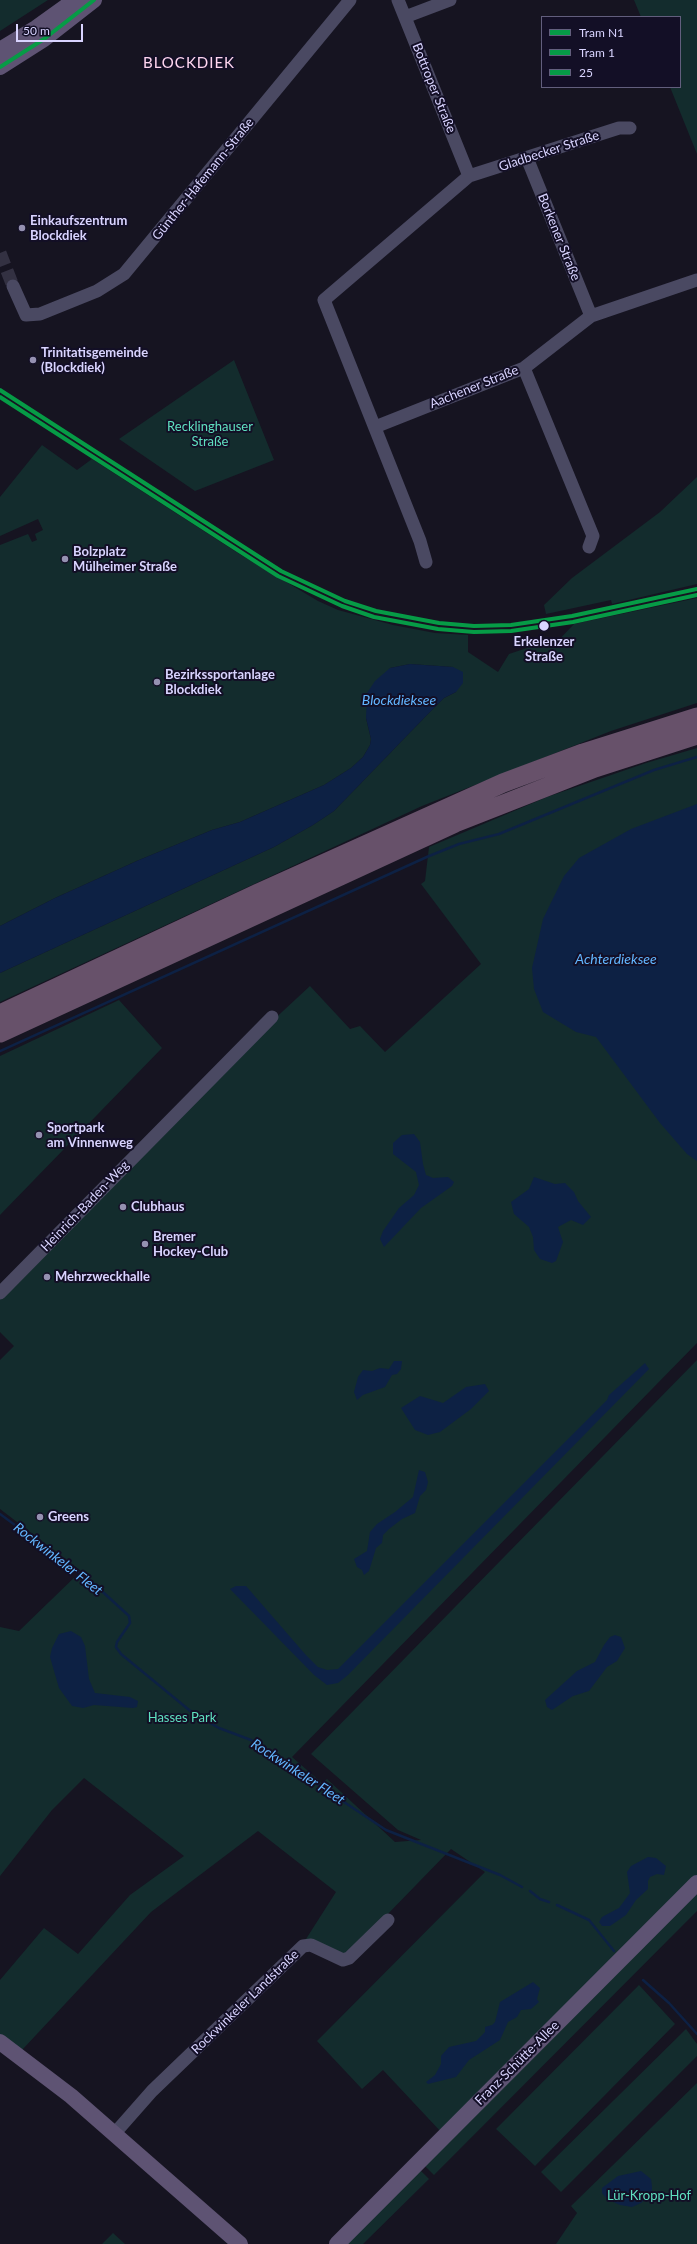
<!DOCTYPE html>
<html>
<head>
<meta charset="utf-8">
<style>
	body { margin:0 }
	#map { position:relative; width:697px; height:2244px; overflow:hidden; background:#161421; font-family:Lato,sans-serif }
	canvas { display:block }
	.legend { position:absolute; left:541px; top:16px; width:140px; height:72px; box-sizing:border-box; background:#130f26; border:1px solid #625e7d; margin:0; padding:5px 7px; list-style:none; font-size:12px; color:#d9d4ff }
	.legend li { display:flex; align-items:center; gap:8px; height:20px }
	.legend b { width:20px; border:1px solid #625e7d }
	.scale { position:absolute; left:16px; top:24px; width:67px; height:18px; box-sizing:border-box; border:2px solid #d9d4ff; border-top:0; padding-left:5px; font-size:12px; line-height:14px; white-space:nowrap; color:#d9d4ff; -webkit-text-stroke:3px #130f26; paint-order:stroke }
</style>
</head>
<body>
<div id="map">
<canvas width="697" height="2244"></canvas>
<ul class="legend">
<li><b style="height:5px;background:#069b46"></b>Tram N1</li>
<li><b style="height:5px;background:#069b46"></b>Tram 1</li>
<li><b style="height:5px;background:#069b46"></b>25</li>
</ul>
<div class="scale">50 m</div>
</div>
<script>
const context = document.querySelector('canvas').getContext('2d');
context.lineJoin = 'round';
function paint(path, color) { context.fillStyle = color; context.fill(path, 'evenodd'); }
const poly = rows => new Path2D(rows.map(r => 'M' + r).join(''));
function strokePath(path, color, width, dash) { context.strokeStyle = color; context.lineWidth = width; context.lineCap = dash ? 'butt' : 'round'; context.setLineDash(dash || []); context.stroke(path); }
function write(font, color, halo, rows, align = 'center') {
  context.font = font + ' Lato,sans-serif'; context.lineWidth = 4; context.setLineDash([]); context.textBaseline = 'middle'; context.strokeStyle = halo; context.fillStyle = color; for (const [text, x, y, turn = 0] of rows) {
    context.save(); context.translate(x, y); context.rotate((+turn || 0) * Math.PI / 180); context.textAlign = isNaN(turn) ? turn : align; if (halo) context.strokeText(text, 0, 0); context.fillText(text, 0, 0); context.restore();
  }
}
paint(poly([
	[0,0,48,0,0,31],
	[634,0,697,0,697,154,670,87,680,87,680,17,641,17],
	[234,360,274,460,195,491,119,439],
	[42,445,77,470,92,459,241,555,318,601,338,610,393,625,435,633,468,635,468,652,498,672,509,654,530,647,552,647,574,624,697,598,697,703,611,731,422,806,0,1002,0,973,274,847,313,825,334,811,425,717,444,698,456,692,453,667,410,664,390,668,366,718,371,739,370,745,363,757,351,768,324,785,240,822,212,830,139,860,55,898,0,926,0,545,28,534,32,542,37,540,35,534,43,530,38,519,0,536,0,497],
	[697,477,697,584,612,604,611,600,546,614,544,605,572,578,660,512],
	[697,748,697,1343,292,1757,322,1783,327,1779,395,1842,421,1840,398,1830,311,1754,697,1360,697,1877,442,2133,383,2070,362,2089,317,2041,485,1872,451,1849,348,1955,306,1939,336,1892,258,1831,151,1912,22,2050,0,2035,0,1980,44,1928,78,1954,130,1895,184,1856,84,1778,52,1810,0,1876,0,1627,19,1631,81,1571,0,1509,0,1360,14,1346,0,1332,0,1299,241,1050,310,986,350,1029,360,1026,385,1052,481,964,421,884,425,881,429,847,547,797,646,763],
	[119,1000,162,1048,0,1215,0,1056],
	[697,1888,697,1911,434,2175,425,2166],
	[639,1985,675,2024,535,2166,496,2129],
	[686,2029,697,2044,697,2056,561,2192,541,2172],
	[697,2083,697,2244,556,2244,577,2213,571,2206],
	[415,2171,421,2171,429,2179,363,2244,342,2244],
	[113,2233,125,2244,102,2244]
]), '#132c2d');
paint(poly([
	[410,664,453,667,463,672,463,683,456,692,444,698,425,717,334,811,313,825,274,847,0,973,0,926,55,898,139,860,212,830,240,822,324,785,351,768,363,757,370,745,371,739,366,718,367,693,375,681,390,668],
	[697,804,697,1161,687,1154,660,1123,596,1037,576,1032,543,1012,534,989,532,968,543,919,564,876,579,858,631,829],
	[414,1134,420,1142,423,1164,426,1175,433,1178,448,1177,454,1182,452,1186,421,1208,384,1247,380,1239,383,1231,399,1208,414,1195,419,1185,416,1172,393,1154,393,1143,402,1135],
	[534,1177,555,1184,565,1183,574,1192,578,1201,591,1217,583,1225,571,1220,558,1227,563,1242,556,1261,552,1263,540,1259,534,1250,533,1237,529,1227,514,1214,511,1202,529,1189],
	[394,1361,402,1361,401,1369,397,1374,392,1375,385,1387,363,1395,357,1400,354,1392,358,1377,363,1370,372,1371,380,1368,389,1369],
	[645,1363,649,1369,348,1675,338,1683,327,1685,314,1675,230,1589,236,1586,246,1586,305,1654,318,1667,327,1670,338,1669,607,1400,609,1395],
	[485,1384,489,1391,471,1409,440,1432,428,1435,415,1430,401,1408,420,1396,443,1403,466,1387],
	[419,1470,425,1472,428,1482,426,1490,420,1496,415,1513,402,1519,389,1529,383,1535,382,1543,376,1548,369,1571,364,1575,362,1570,357,1567,354,1559,367,1551,370,1532,377,1524,395,1512,413,1497],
	[71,1631,81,1637,85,1646,89,1679,95,1693,130,1697,138,1701,137,1707,133,1708,94,1705,83,1708,72,1706,59,1688,50,1657,52,1648,59,1634],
	[615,1635,621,1637,625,1648,617,1661,607,1667,589,1691,573,1696,552,1710,547,1707,545,1700,577,1671,595,1662,604,1645,610,1637],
	[648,1857,656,1858,666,1866,664,1875,657,1874,650,1877,648,1881,648,1889,636,1900,626,1915,610,1926,602,1926,599,1922,602,1917,619,1908,630,1893,627,1872,631,1866],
	[533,1982,540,1988,537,1999,539,2002,531,2009,521,2010,517,2017,508,2022,500,2040,469,2060,456,2077,428,2084,426,2082,435,2075,441,2064,441,2056,449,2047,476,2041,485,2032,485,2027,492,2025,495,2022,500,2002],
	[641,2171,651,2179,652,2186,652,2192,641,2203,632,2207,620,2205,607,2199,602,2193,602,2188,618,2176]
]), '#0d2144');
strokePath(poly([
	[0,1051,429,856,459,844,499,834,654,770,697,757],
	[0,1514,93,1583,129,1616,130,1623,117,1642,116,1647,121,1654,194,1714,219,1728,251,1740,386,1830,500,1875,522,1887],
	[530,1891,540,1899,549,1902],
	[557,1905,589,1920,614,1951],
	[643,1980,669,2003,697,2034]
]), '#0d2144', 2.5);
strokePath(poly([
	[0,253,13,286]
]), '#333142', 13, [13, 6]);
strokePath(poly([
	[398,0,469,176],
	[405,17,450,0],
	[527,158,591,316],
	[13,286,26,315,40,314,97,291,124,274,350,0],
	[524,368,593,536,589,547],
	[375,427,524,368,591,316,697,280],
	[426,562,420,541,324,300,469,176,619,128,630,128],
	[0,1293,272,1017],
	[115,2133,152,2091,303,1946,311,1945,343,1960,349,1958,388,1920]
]), '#4a4962', 13);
strokePath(poly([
	[0,50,36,28,75,0],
	[0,67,44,39,94,0],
	[0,2042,71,2096,240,2244],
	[337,2244,697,1883]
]), '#5e5373', 16);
strokePath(poly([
	[0,1014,258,893,503,783,583,753,697,717],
	[0,1033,455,823,595,768,697,735]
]), '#67516a', 19);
strokePath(poly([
	[0,67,44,39,94,0]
]), '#069b46', 4);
strokePath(poly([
	[0,390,281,571,345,601,376,611,439,623,474,626,511,625,572,616,697,589]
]), '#069b46', 4);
strokePath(poly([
	[0,397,278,576,342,606,374,617,438,629,474,632,511,631,573,622,697,595]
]), '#069b46', 4);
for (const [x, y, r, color] of [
	[22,228,4,"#9591b1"],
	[33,360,4,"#9591b1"],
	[65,559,4,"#9591b1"],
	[544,626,5.5,"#d9d4ff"],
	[157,682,4,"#9591b1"],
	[39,1135,4,"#9591b1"],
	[123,1207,4,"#9591b1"],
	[145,1244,4,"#9591b1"],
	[47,1277,4,"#9591b1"],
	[40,1517,4,"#9591b1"]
]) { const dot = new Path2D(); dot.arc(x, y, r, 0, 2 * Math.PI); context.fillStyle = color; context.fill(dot); strokePath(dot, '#130f26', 1.5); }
write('13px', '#d9d4ff', '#130f26', [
	["Bottroper Straße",434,88,68],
	["Gladbecker Straße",549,151,-18],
	["Günther-Hafemann-Straße",203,179,-51],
	["Borkener Straße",559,237,68],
	["Aachener Straße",474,387,-22],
	["Heinrich-Baden-Weg",85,1206,-46],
	["Rockwinkeler Landstraße",245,2002,-44],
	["Franz-Schütte-Allee",517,2063,-45]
]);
write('bold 13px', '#d9d4ff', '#130f26', [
	["Einkaufszentrum",30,221],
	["Blockdiek",30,236],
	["Trinitatisgemeinde",41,353],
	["(Blockdiek)",41,368],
	["Bolzplatz",73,552],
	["Mülheimer Straße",73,567],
	["Bezirkssportanlage",165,675],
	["Blockdiek",165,690],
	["Sportpark",47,1128],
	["am Vinnenweg",47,1143],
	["Clubhaus",131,1207],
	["Bremer",153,1237],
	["Hockey-Club",153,1252],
	["Mehrzweckhalle",55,1277],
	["Greens",48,1517]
], 'left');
write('13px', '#5fe0c0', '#130f26', [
	["Recklinghauser",210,427],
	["Straße",210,442],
	["Hasses Park",182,1718],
	["Lür-Kropp-Hof",649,2196]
]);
write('bold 13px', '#d9d4ff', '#130f26', [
	["Erkelenzer",544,642],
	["Straße",544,657]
]);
write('italic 14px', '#62b6ff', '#130f26', [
	["Blockdieksee",399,700],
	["Achterdieksee",616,959],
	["Rockwinkeler Fleet",58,1559,38],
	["Rockwinkeler Fleet",298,1772,33]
]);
context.letterSpacing = '1px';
write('15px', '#ffd6f0', '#130f26', [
	["BLOCKDIEK",189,63]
]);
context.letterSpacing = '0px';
</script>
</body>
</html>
